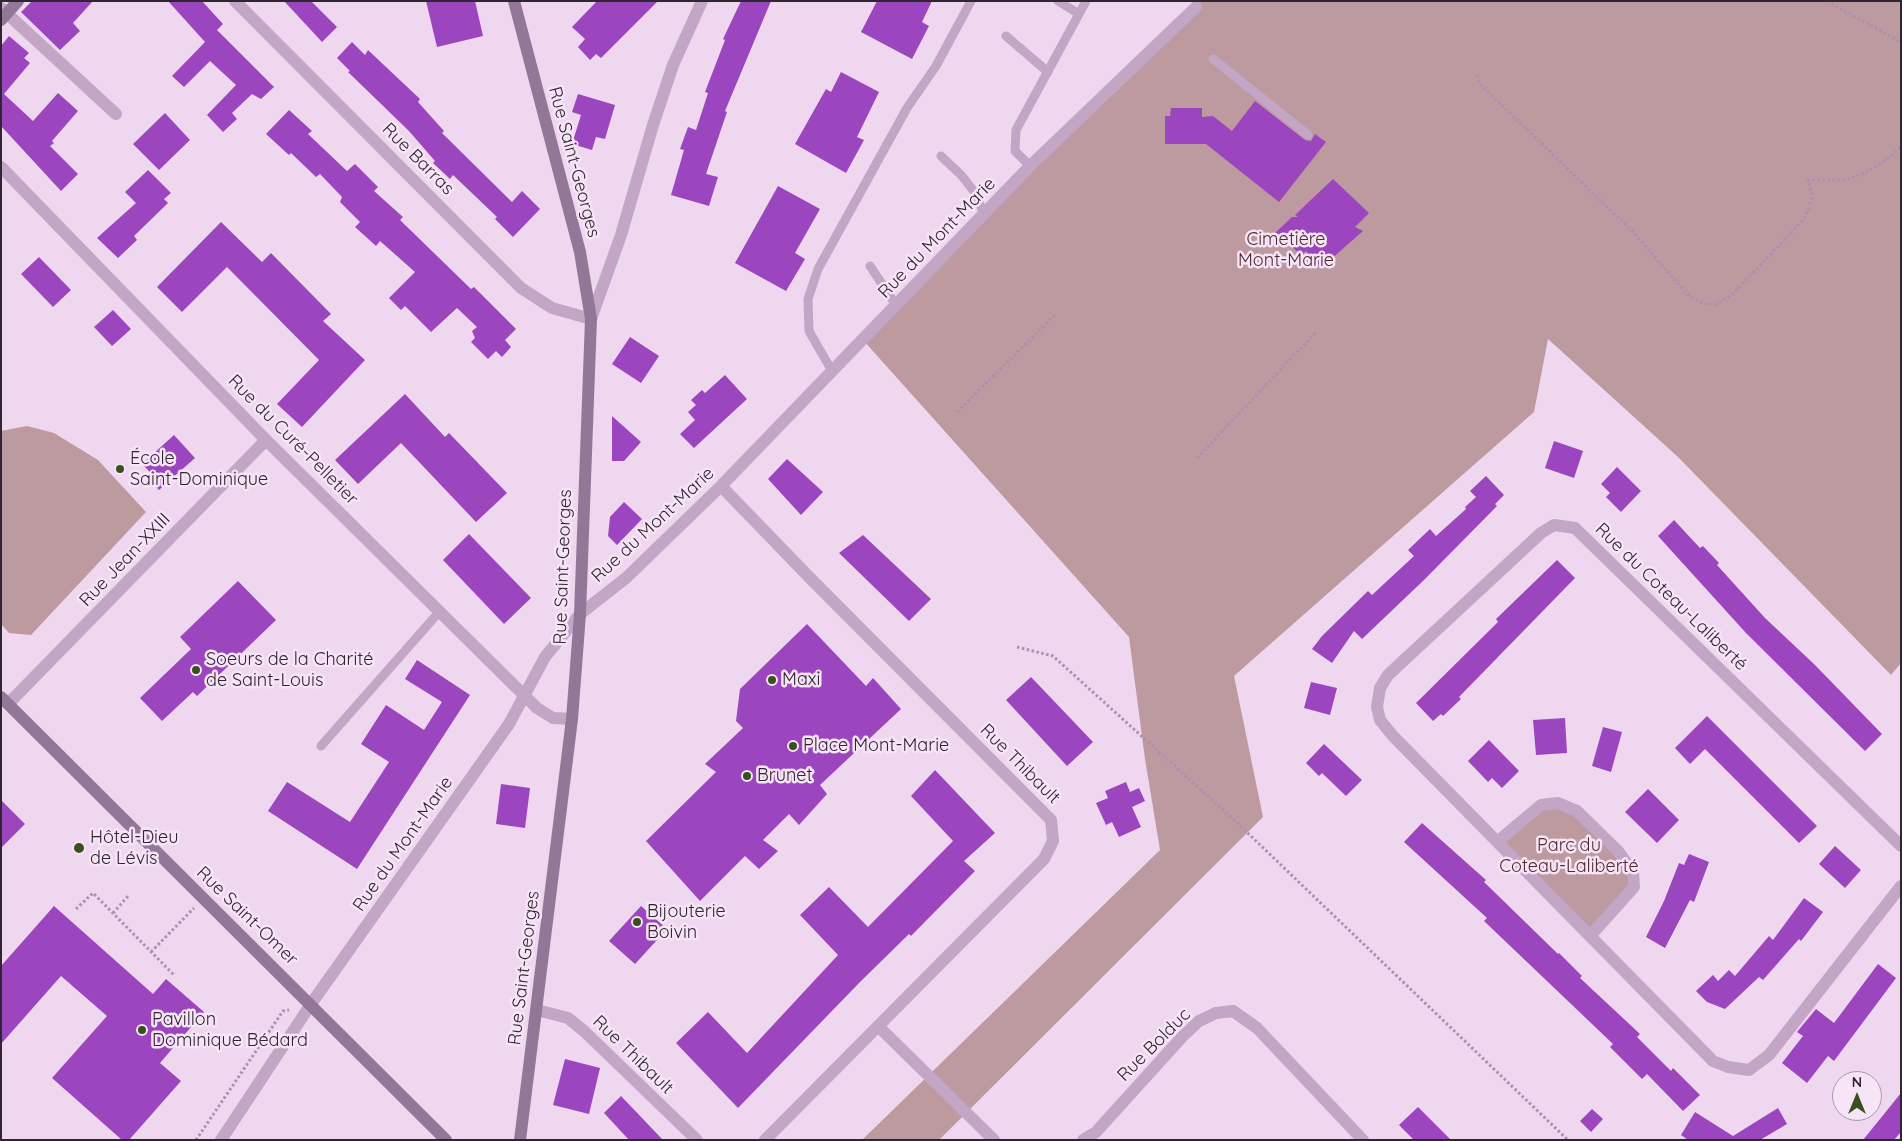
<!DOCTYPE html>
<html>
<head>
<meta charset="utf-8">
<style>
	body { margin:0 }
	#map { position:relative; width:1902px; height:1141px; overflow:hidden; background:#efd8ef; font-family:Quicksand,sans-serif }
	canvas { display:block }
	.frame { position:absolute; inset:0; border:2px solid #2f2632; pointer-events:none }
	.north { position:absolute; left:1832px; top:1071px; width:50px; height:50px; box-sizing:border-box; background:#f7e4f7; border:1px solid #a798a8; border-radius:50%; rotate:0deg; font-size:14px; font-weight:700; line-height:20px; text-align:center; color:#2f2632 }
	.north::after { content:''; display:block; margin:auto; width:18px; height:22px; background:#36511e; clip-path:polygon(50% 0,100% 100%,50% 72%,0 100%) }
</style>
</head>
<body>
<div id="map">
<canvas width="1902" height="1141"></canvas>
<div class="frame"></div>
<div class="north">N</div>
</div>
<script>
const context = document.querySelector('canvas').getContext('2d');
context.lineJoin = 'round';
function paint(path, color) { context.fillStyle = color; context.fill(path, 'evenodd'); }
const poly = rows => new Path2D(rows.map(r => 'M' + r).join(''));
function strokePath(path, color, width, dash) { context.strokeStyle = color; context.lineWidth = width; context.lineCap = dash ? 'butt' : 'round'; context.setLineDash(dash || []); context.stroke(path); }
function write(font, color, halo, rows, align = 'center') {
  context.font = font + ' Quicksand,sans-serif'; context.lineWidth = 5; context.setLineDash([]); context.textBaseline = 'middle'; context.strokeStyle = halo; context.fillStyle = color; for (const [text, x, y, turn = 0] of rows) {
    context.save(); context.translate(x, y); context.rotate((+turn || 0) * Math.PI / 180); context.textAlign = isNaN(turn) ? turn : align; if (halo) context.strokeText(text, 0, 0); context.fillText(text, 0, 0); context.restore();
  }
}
paint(poly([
	[1191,1,1901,1,1901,663,1891,675,1678,457,1548,339,1534,412,1234,676,1263,817,939,1140,862,1140,1160,850,1145,759,1129,637,863,340,1196,7],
	[27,426,54,433,98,460,146,512,31,635,9,633,1,624,1,431],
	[1558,803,1618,851,1634,887,1591,935,1498,841,1531,813]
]), '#bd99a0');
paint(poly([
	[32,1,93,1,73,23,80,31,60,50,21,12],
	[168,1,202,1,223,24,217,30,274,87,261,99,252,94,232,113,237,119,223,132,207,115,236,85,210,61,184,87,172,76,205,42],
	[284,1,311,1,337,27,322,42],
	[426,1,475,1,483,36,437,47],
	[597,1,658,1,601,58,596,54,590,60,578,47,585,39,572,27],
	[741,1,771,1,725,111,727,112,706,174,718,177,709,206,671,195,684,150,680,149,688,127,696,130,708,93,705,92,725,40,723,39],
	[877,1,932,1,922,22,929,26,912,59,861,32],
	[9,36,29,53,24,58,30,63,4,94,33,121,58,93,78,111,52,141,54,143,50,146,78,174,61,191,1,126,1,46],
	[352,42,365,55,368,50,420,99,418,102,444,131,442,133,512,202,522,191,540,209,513,237,495,219,497,217,453,175,450,179,433,163,435,161,409,131,348,72,350,71,337,58],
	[841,72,879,92,857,137,864,140,846,173,795,144,826,89,831,92],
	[578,94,615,105,605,139,596,137,592,150,572,144,581,115,572,112],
	[1255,101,1305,140,1311,141,1315,134,1326,142,1279,202,1206,144,1165,144,1165,116,1170,116,1171,108,1202,108,1202,117,1213,116,1232,131],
	[289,110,312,131,308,134,347,171,355,164,378,187,374,191,403,217,400,220,471,289,474,287,516,329,505,340,511,347,502,357,496,351,488,359,471,342,475,338,472,331,477,327,457,308,431,332,405,306,401,310,389,298,415,272,380,241,376,246,355,227,360,222,340,202,342,197,320,174,316,177,291,153,289,155,266,134],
	[165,113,190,140,159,170,133,144],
	[148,170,171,193,164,199,168,203,134,236,137,240,118,258,97,238,136,203,125,192],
	[1333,179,1369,213,1355,227,1363,231,1321,268,1306,251,1301,255,1291,246,1302,233,1274,234,1292,217,1298,217,1295,215],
	[778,186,820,209,795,253,805,259,786,291,735,263],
	[221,222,262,262,271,253,331,314,323,321,365,360,302,427,277,404,319,360,227,267,182,312,157,287],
	[39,257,71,290,53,307,21,274],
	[113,310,131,329,112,346,94,327],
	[630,337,659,356,641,383,612,364],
	[725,375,747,399,694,448,680,434,695,420,688,412,696,405,691,400,702,390,705,393],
	[405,394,445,437,449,433,507,493,476,522,401,443,358,484,335,460],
	[612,416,641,442,624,461,612,461],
	[174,435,195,458,159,490,148,478,152,474,142,464],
	[1554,441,1583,451,1574,478,1545,468],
	[787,459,823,492,801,515,768,479],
	[1617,467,1641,491,1621,512,1606,497,1610,493,1601,484],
	[1486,476,1504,495,1495,504,1497,506,1424,580,1362,639,1354,631,1332,663,1312,649,1322,636,1368,591,1372,595,1414,556,1408,550,1430,529,1436,536,1466,509,1465,507,1476,497,1470,491],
	[624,502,642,519,617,545,608,536,610,517],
	[1674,520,1700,548,1703,546,1719,563,1717,565,1765,618,1814,664,1882,734,1865,751,1746,633,1658,536],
	[469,534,531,598,504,624,443,560],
	[863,535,931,599,909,621,839,553],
	[1557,560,1575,578,1459,697,1461,699,1443,716,1441,714,1433,721,1416,703,1498,622,1496,619],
	[238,581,276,620,197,696,193,692,162,721,140,698,191,649,180,637],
	[807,624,866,686,873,678,901,709,820,785,827,794,799,825,789,814,763,840,778,851,759,869,745,856,700,901,646,841,716,772,705,764,743,728,736,721,740,689],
	[417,660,470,695,357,869,268,811,287,782,350,822,389,762,361,744,386,705,424,730,442,702,405,679],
	[1031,677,1093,742,1067,766,1006,700],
	[1311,682,1337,688,1330,715,1304,708],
	[1707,716,1817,826,1799,843,1705,749,1690,764,1675,748],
	[1565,718,1567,753,1536,755,1533,720],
	[1603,727,1622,732,1611,772,1592,766],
	[1489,740,1519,771,1502,788,1492,778,1488,782,1468,761],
	[1324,744,1362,780,1346,796,1322,773,1319,776,1306,763],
	[935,770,995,833,964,861,975,871,911,936,909,934,860,982,738,1108,676,1043,708,1012,747,1053,838,955,800,915,829,887,868,927,953,841,911,796],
	[1126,782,1130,792,1139,788,1145,801,1132,807,1141,827,1119,837,1112,822,1106,825,1096,803,1108,798,1105,791],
	[501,784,530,788,525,828,496,824],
	[1648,789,1679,820,1657,843,1625,812],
	[1,800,25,824,1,848],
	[1422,823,1486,880,1484,882,1558,954,1559,953,1582,976,1580,978,1640,1034,1637,1037,1671,1071,1673,1068,1700,1095,1683,1111,1647,1074,1642,1079,1610,1047,1613,1044,1484,921,1487,918,1404,842],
	[1835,846,1861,870,1845,888,1819,864],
	[1689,854,1709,862,1694,902,1690,900,1665,948,1646,937,1664,901,1679,863,1684,865],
	[1804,898,1823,912,1801,941,1799,939,1763,980,1759,977,1725,1009,1707,1002,1696,991,1713,975,1718,981,1729,970,1735,976,1769,936,1773,940],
	[54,906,153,994,166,979,204,1012,160,1063,181,1081,129,1140,122,1140,52,1078,107,1016,61,976,1,1044,1,966],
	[641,906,667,929,635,964,609,941],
	[1878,964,1896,978,1834,1061,1828,1056,1807,1083,1782,1063,1803,1036,1797,1032,1816,1009,1834,1023],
	[565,1059,600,1068,589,1114,553,1105],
	[1901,1093,1901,1132,1894,1140,1863,1140],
	[621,1096,663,1140,629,1140,604,1113],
	[1418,1107,1451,1140,1414,1140,1399,1125],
	[1778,1108,1787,1124,1760,1140,1688,1140,1681,1135,1695,1112,1733,1136],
	[1592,1109,1603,1119,1591,1132,1580,1121]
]), '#9b46bf');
strokePath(poly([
	[1827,1,1901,42],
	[1477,75,1480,84,1632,231,1689,296,1703,303,1715,305,1734,293,1804,219,1810,205,1812,194,1808,180,1845,180,1865,173,1893,155,1901,146],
	[957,412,1055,315],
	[1197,458,1316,332],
	[1017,647,1053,656,1231,817,1568,1140],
	[76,909,93,893,174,975],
	[113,913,129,895],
	[151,952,194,908],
	[196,1140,283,1011,289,1010]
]), '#ae8fb2', 3, [2.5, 2.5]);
strokePath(poly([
	[1058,1,1079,14],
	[1006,36,1048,72],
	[1213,59,1308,135],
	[941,156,962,176,976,194,984,215],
	[1030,166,1015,151,1016,130,1086,1],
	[870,266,896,305],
	[832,371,809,331,808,299,818,269,907,108,936,66,971,1],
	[321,746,440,611]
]), '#c3a5c6', 9);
strokePath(poly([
	[235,1,521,288,552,308,591,319,621,235,653,125,673,65,702,1],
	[1,8,116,114],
	[1,167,266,440,537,708,553,718,572,719],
	[721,486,809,577,1051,820,1053,841,1044,859,765,1140],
	[8,704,266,440],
	[1498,841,1541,805,1558,803,1577,811,1618,851,1633,872,1634,887,1591,935],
	[1901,846,1575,528,1554,525,1541,533,1388,675,1380,688,1377,707,1380,720,1393,736,1713,1061,1728,1067,1749,1070,1769,1055,1901,886],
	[537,1010,568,1018,584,1031,697,1140],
	[878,1026,994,1140],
	[221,1140,311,1004,509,724,545,657,580,614,626,578,721,486,1030,166,1196,7],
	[1083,1140,1096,1132,1182,1037,1199,1021,1216,1013,1233,1011,1257,1028,1363,1140]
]), '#c3a5c6', 12);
strokePath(poly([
	[514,1,580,252,591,319,580,614,572,719,520,1140],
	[1,20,18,1],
	[1,697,446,1140]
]), '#937799', 12);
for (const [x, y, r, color] of [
	[120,469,5,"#36511e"],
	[196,670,5,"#36511e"],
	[772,680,5,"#36511e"],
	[793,746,5,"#36511e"],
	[747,776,5,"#36511e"],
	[79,848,6,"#36511e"],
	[637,922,5,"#36511e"],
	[142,1030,5,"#36511e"]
]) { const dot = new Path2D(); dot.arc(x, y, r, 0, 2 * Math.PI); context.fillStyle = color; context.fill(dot); strokePath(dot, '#f7e4f7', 2); }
write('18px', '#2f2632', '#f7e4f7', [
	["Rue Barras",418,159,45],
	["Rue Saint-Georges",574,162,75],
	["Rue du Mont-Marie",937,238,-46],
	["Rue du Curé-Pelletier",293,440,45],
	["Rue du Mont-Marie",653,525,-43],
	["Rue Jean-XXIII",125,560,-46],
	["Rue Saint-Georges",563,567,-88],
	["Rue du Coteau-Laliberté",1671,597,44],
	["Rue Thibault",1020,764,45],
	["Rue du Mont-Marie",403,844,-55],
	["Rue Saint-Omer",247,916,44],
	["Rue Saint-Georges",524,968,-83],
	["Rue Bolduc",1154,1045,-45],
	["Rue Thibault",633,1055,44]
]);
write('18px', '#4f2b31', '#f7e4f7', [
	["Cimetière",1286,240],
	["Mont-Marie",1286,261],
	["Parc du",1569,846],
	["Coteau-Laliberté",1569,867]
]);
write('18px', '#2f2632', '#f7e4f7', [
	["École",130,459],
	["Saint-Dominique",130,480],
	["Soeurs de la Charité",206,660],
	["de Saint-Louis",206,681],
	["Maxi",782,680],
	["Place Mont-Marie",803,746],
	["Brunet",757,776],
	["Hôtel-Dieu",90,838],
	["de Lévis",90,859],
	["Bijouterie",647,912],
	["Boivin",647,933],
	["Pavillon",152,1020],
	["Dominique Bédard",152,1041]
], 'left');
</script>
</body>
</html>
